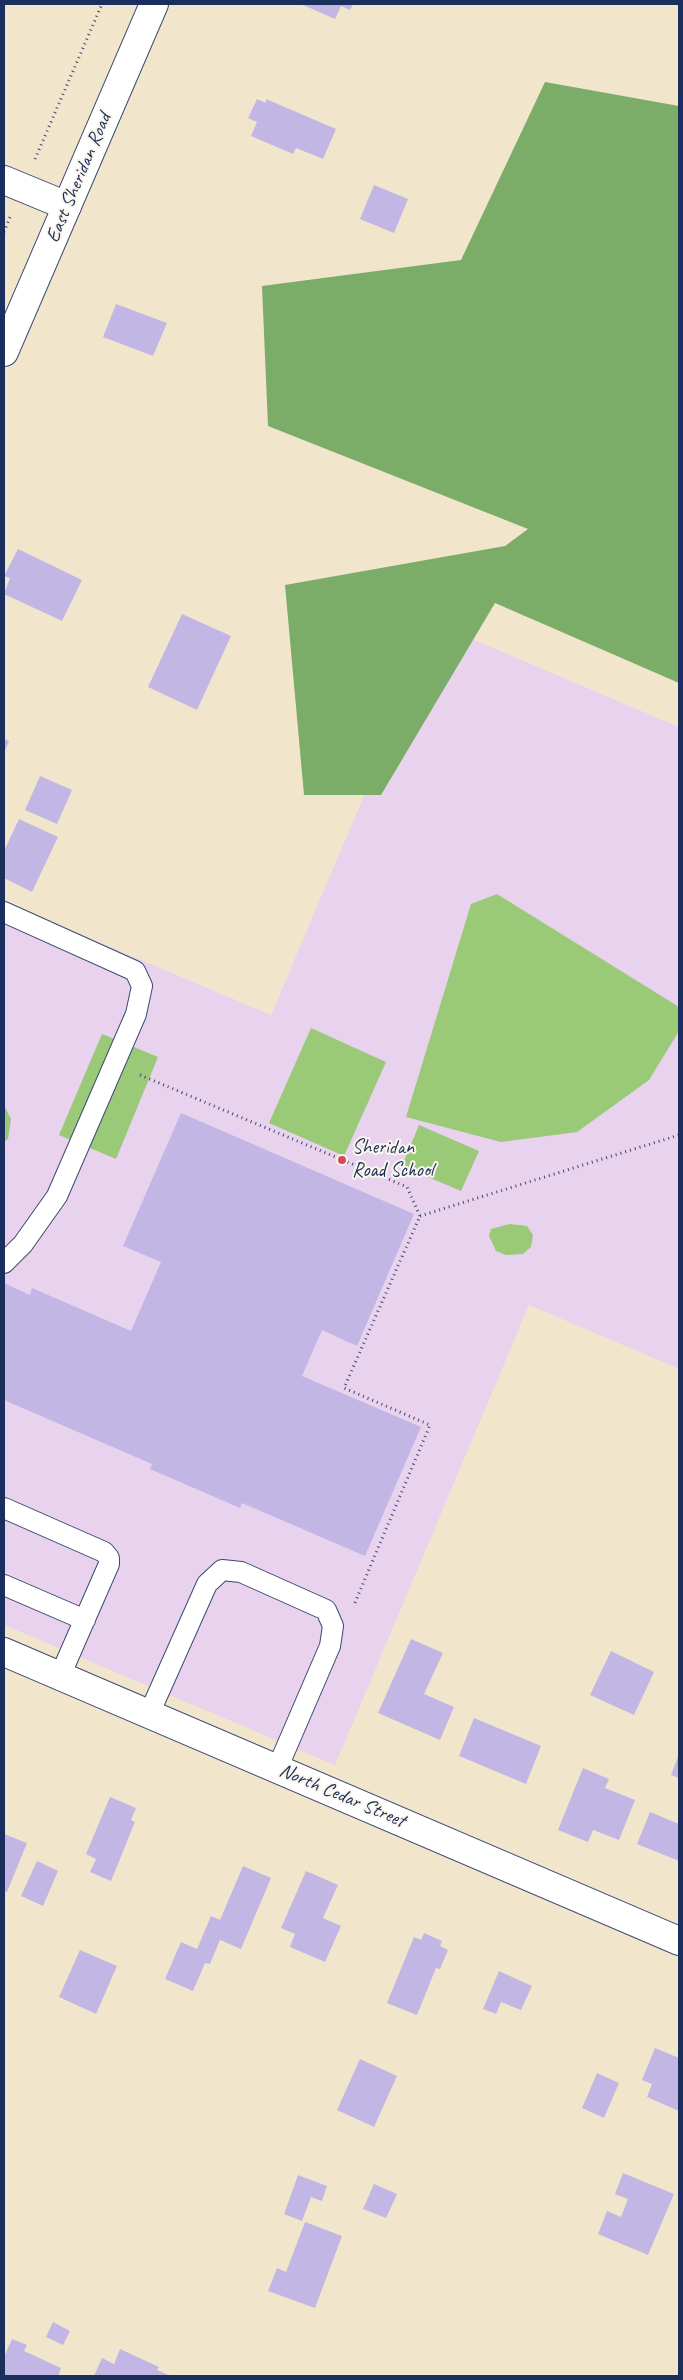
<!DOCTYPE html>
<html>
<head>
<meta charset="utf-8">
<style>
	body { margin:0 }
	#map { position:relative; width:683px; height:2380px; overflow:hidden; background:#f1e6cb; font-family:Caveat,sans-serif }
	canvas { display:block }
	.frame { position:absolute; inset:0; border:5px solid #1b2f5e; pointer-events:none }
</style>
</head>
<body>
<div id="map">
<canvas width="683" height="2380"></canvas>
<div class="frame"></div>
</div>
<script>
const context = document.querySelector('canvas').getContext('2d');
context.lineJoin = 'round';
function paint(path, color) { context.fillStyle = color; context.fill(path, 'evenodd'); }
const poly = rows => new Path2D(rows.map(r => 'M' + r).join(''));
function strokePath(path, color, width, dash) { context.strokeStyle = color; context.lineWidth = width; context.lineCap = dash ? 'butt' : 'round'; context.setLineDash(dash || []); context.stroke(path); }
function write(font, color, halo, rows, align = 'center') {
  context.font = font + ' Caveat,sans-serif'; context.lineWidth = 4; context.setLineDash([]); context.textBaseline = 'middle'; context.strokeStyle = halo; context.fillStyle = color; for (const [text, x, y, turn = 0] of rows) {
    context.save(); context.translate(x, y); context.rotate((+turn || 0) * Math.PI / 180); context.textAlign = isNaN(turn) ? turn : align; if (halo) context.strokeText(text, 0, 0); context.fillText(text, 0, 0); context.restore();
  }
}
paint(poly([
	[437,624,679,727,679,1369,529,1305,335,1765,4,1625,4,902,271,1015]
]), '#e8d2ee');
paint(poly([
	[497,894,679,1007,679,1031,649,1080,577,1132,501,1142,406,1117,471,904],
	[311,1028,386,1062,344,1156,269,1123],
	[102,1034,158,1057,116,1159,59,1135],
	[4,1105,11,1119,8,1139,4,1142],
	[419,1125,479,1151,461,1191,402,1166],
	[510,1224,527,1226,533,1235,531,1247,523,1254,506,1255,496,1251,489,1236,491,1229]
]), '#9ac978');
paint(poly([
	[545,82,679,106,679,683,495,603,381,795,304,795,285,585,505,546,528,529,268,426,262,286,461,260]
]), '#7bad68');
paint(poly([
	[301,4,353,4,350,10,341,6,335,19],
	[257,99,266,103,266,99,336,129,323,159,296,148,293,154,251,136,257,122,248,118],
	[374,185,408,199,394,233,360,219],
	[116,304,167,323,153,356,103,337],
	[18,549,82,580,62,621,4,594,10,578,4,576],
	[182,614,231,636,197,710,148,687],
	[4,739,9,741,4,753],
	[40,776,72,790,57,824,25,810],
	[19,819,58,837,32,892,4,878,4,851],
	[181,1113,414,1214,357,1346,322,1330,302,1376,421,1427,365,1556,242,1503,240,1508,150,1469,152,1464,4,1400,4,1283,30,1295,32,1288,131,1331,161,1262,123,1246],
	[411,1639,443,1653,424,1694,454,1707,440,1740,378,1713],
	[611,1651,654,1672,634,1715,590,1695],
	[474,1718,541,1746,526,1784,459,1756],
	[679,1754,679,1778,671,1775],
	[583,1768,609,1779,605,1788,635,1800,619,1840,593,1830,588,1842,558,1830],
	[110,1797,136,1808,131,1820,135,1822,111,1881,90,1872,96,1859,86,1854],
	[650,1812,679,1824,679,1861,637,1844],
	[4,1834,27,1843,7,1892,4,1891],
	[37,1861,58,1871,43,1906,21,1896],
	[243,1866,271,1878,241,1949,220,1940,210,1964,205,1963,193,1991,165,1979,181,1942,197,1949,211,1916,220,1920],
	[306,1871,338,1885,323,1918,341,1926,325,1962,290,1947,295,1934,281,1928],
	[424,1933,442,1941,440,1946,448,1950,440,1969,436,1968,417,2015,387,2003,414,1937,421,1940],
	[80,1950,117,1966,96,2014,59,1997],
	[499,1971,532,1986,521,2010,501,2002,496,2014,483,2009],
	[655,2048,679,2058,679,2111,647,2097,652,2084,642,2080],
	[360,2059,397,2076,374,2127,337,2110],
	[597,2073,619,2083,604,2118,582,2108],
	[623,2173,674,2194,648,2255,598,2234,607,2211,621,2217,628,2199,615,2194],
	[298,2175,327,2186,322,2201,311,2197,302,2221,284,2214],
	[374,2184,397,2194,386,2218,363,2209],
	[305,2222,342,2236,315,2308,268,2291,277,2268,286,2272],
	[53,2322,70,2331,63,2345,46,2337],
	[12,2339,27,2345,24,2351,61,2368,58,2376,4,2376,4,2357],
	[120,2349,159,2367,157,2370,171,2376,94,2376,102,2358,114,2364]
]), '#c2b7e4');
const service = poly([
	[4,912,135,971,142,986,136,1014,57,1196,23,1244,4,1263],
	[4,1508,104,1552,109,1558,109,1564,60,1676],
	[4,1585,85,1620],
	[149,1714,207,1584,222,1570,241,1572,326,1610,333,1626,330,1646,277,1769]
]);
const minor = poly([
	[4,180,67,206],
	[4,1652,679,1941]
]);
const tertiary = poly([
	[4,352,154,4]
]);
strokePath(service, '#3b4a6e', 22);
strokePath(minor, '#3b4a6e', 30);
strokePath(tertiary, '#3b4a6e', 30);
strokePath(poly([
	[35,159,102,4],
	[4,232,10,217],
	[140,1075,407,1187,420,1216,344,1388,430,1425,354,1605],
	[420,1216,679,1135]
]), '#3b4a6e', 3, [1, 4]);
strokePath(service, '#fff', 20);
strokePath(minor, '#fff', 28);
strokePath(tertiary, '#fff', 28);
for (const [x, y, r, color] of [
	[342,1160,5,"#d1495b"]
]) { const dot = new Path2D(); dot.arc(x, y, r, 0, 2 * Math.PI); context.fillStyle = color; context.fill(dot); strokePath(dot, '#fbf7ec', 2); }
write('20px', '#1b2f5e', '#fbf7ec', [
	["East Sheridan Road",79,178,-67],
	["North Cedar Street",342,1796,23]
]);
write('20px', '#1b2f5e', '#fbf7ec', [
	["Sheridan",352,1148],
	["Road School",352,1171]
], 'left');
</script>
</body>
</html>
